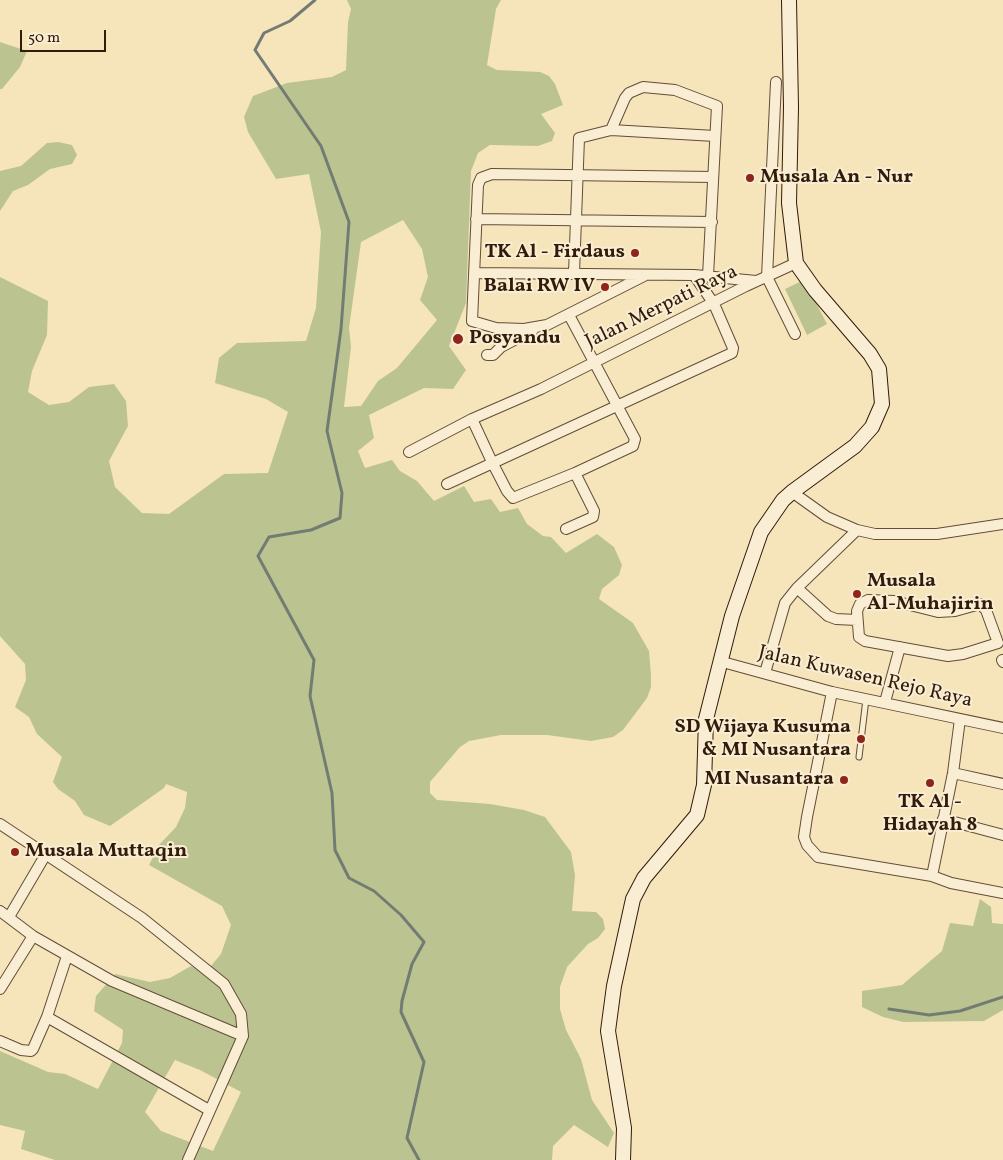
<!DOCTYPE html>
<html>
<head>
<meta charset="utf-8">
<style>
	body { margin:0 }
	#map { position:relative; width:1003px; height:1160px; overflow:hidden; background:#f6e4bb; font-family:Vollkorn,serif }
	canvas { display:block }
	.scale { position:absolute; left:20px; top:30px; width:86px; height:22px; box-sizing:border-box; border:2px solid #311b0a; border-top:0; padding-left:6px; font-size:15px; line-height:18px; white-space:nowrap; color:#311b0a; -webkit-text-stroke:4px #f9edd3; paint-order:stroke }
</style>
</head>
<body>
<div id="map">
<canvas width="1003" height="1160"></canvas>
<div class="scale">50 m</div>
</div>
<script>
const context = document.querySelector('canvas').getContext('2d');
context.lineJoin = 'round';
function paint(path, color) { context.fillStyle = color; context.fill(path, 'evenodd'); }
const poly = rows => new Path2D(rows.map(r => 'M' + r).join(''));
function strokePath(path, color, width, dash) { context.strokeStyle = color; context.lineWidth = width; context.lineCap = dash ? 'butt' : 'round'; context.setLineDash(dash || []); context.stroke(path); }
function write(font, color, halo, rows, align = 'center') {
  context.font = font + ' Vollkorn,serif'; context.lineWidth = 4; context.setLineDash([]); context.textBaseline = 'middle'; context.strokeStyle = halo; context.fillStyle = color; for (const [text, x, y, turn = 0] of rows) {
    context.save(); context.translate(x, y); context.rotate((+turn || 0) * Math.PI / 180); context.textAlign = isNaN(turn) ? turn : align; if (halo) context.strokeText(text, 0, 0); context.fillText(text, 0, 0); context.restore();
  }
}
paint(poly([
	[347,0,501,0,496,9,487,65,497,70,540,72,549,76,555,84,563,105,541,114,555,133,552,141,538,146,490,145,478,153,471,171,466,303,449,346,466,370,453,389,424,388,369,415,374,438,358,451,365,468,392,460,400,471,417,481,434,501,464,486,474,502,491,499,500,512,518,508,527,524,543,536,551,537,566,553,597,534,614,547,622,565,619,575,602,589,599,599,633,623,649,651,651,675,651,687,647,698,623,730,613,737,591,741,547,735,501,735,469,741,460,747,430,782,430,793,437,800,490,804,524,810,545,817,571,852,575,875,572,911,596,912,603,919,605,929,598,938,588,944,567,967,560,987,560,1009,566,1030,581,1059,592,1100,614,1133,608,1147,574,1125,553,1146,552,1160,55,1160,21,1149,25,1131,0,1125,0,1051,48,1072,65,1074,98,1089,122,1043,123,1030,94,1011,96,996,115,974,150,982,170,978,191,966,205,973,221,954,231,925,222,906,149,865,159,845,176,827,185,808,187,792,166,784,164,788,110,826,84,815,75,801,58,789,53,782,62,757,37,734,29,717,15,707,26,680,25,664,0,636,0,277,48,301,47,335,32,371,28,392,49,405,69,402,89,387,114,384,126,401,128,426,109,461,115,487,142,513,169,514,224,474,268,473,288,412,266,399,215,383,219,358,237,343,306,341,316,308,321,232,309,174,276,179,248,132,244,117,253,96,287,83,332,77,346,70,348,22,351,9],
	[403,220,422,249,428,277,420,300,437,320,397,368,378,381,361,406,344,407,351,347,349,328,361,242],
	[175,1060,200,1070,241,1092,213,1151,161,1131,145,1112],
	[0,42,27,51,20,67,2,89,0,89],
	[58,142,72,145,77,155,72,164,50,169,28,185,13,191,0,211,0,171,21,166,47,143],
	[804,280,827,324,807,335,785,289],
	[980,899,991,907,992,923,1003,924,1003,1010,984,1021,903,1022,883,1017,862,1007,862,991,902,985,942,951,950,923,973,926]
]), '#bbc491');
strokePath(poly([
	[315,0,290,21,264,33,255,50,321,146,349,222,341,329,327,431,342,493,340,518,311,530,269,537,258,556,314,660,310,696,332,793,335,850,349,878,374,891,401,915,424,942,412,964,402,1001,401,1012,424,1062,407,1138,419,1160],
	[889,1009,929,1015,960,1011,1003,997]
]), '#727c72', 3);
const lane = poly([
	[859,757,866,699]
]);
const street = poly([
	[776,82,767,277,795,334],
	[611,130,625,98,629,93,643,87,675,90,717,106,708,276],
	[476,219,712,222],
	[476,273,694,275,756,281],
	[574,273,579,138,611,130,715,136],
	[644,276,547,325,524,329,496,328,472,321,478,185,481,178,492,174,713,177],
	[487,355,493,355,501,347,533,330],
	[472,419,492,462,507,491,513,498,575,473,633,446,635,439,569,315],
	[409,452,472,419,541,389,746,286,796,263],
	[447,484,732,353,733,348,714,304,694,275],
	[792,492,827,517,857,530,875,534,937,534,1003,524],
	[566,529,593,517,594,511,575,473],
	[797,588,828,616,836,619,857,620],
	[868,600,894,601,938,612,955,611,980,604,986,610,998,643,963,654,948,656,865,641,859,637,857,611,860,604,868,600],
	[1002,660,1003,662],
	[719,661,832,692,1003,728],
	[765,673,785,603,797,588,857,530],
	[832,692,807,817,804,837,807,845,818,857,932,876],
	[885,702,900,647],
	[960,719,953,773,932,876,951,883,1003,893],
	[953,773,1003,784],
	[943,819,1003,835],
	[0,824,142,918,224,984,241,1014,243,1036,188,1160],
	[0,911,33,936,112,981,243,1036],
	[9,917,46,854],
	[0,989,33,936],
	[47,1017,209,1110],
	[0,1041,21,1050,31,1051,33,1049,47,1017,67,956]
]);
const secondary = poly([
	[623,1160,624,1128,608,1031,614,986,633,899,644,878,697,815,704,785,706,719,732,616,761,532,783,500,792,492,855,446,872,427,882,404,879,369,870,354,815,290,796,263,789,203,791,107,789,0]
]);
strokePath(lane, '#624d36', 7);
strokePath(street, '#624d36', 12);
strokePath(secondary, '#311b0a', 16);
strokePath(lane, '#f9edd3', 5);
strokePath(street, '#f9edd3', 10);
strokePath(secondary, '#f9edd3', 14);
for (const [x, y, r, color] of [
	[750,178,5,"#8f2418"],
	[635,253,5,"#8f2418"],
	[605,287,5,"#8f2418"],
	[458,339,6,"#8f2418"],
	[857,594,5,"#8f2418"],
	[861,739,5,"#8f2418"],
	[844,780,5,"#8f2418"],
	[930,783,5,"#8f2418"],
	[15,852,5,"#8f2418"]
]) { const dot = new Path2D(); dot.arc(x, y, r, 0, 2 * Math.PI); context.fillStyle = color; context.fill(dot); strokePath(dot, '#f9edd3', 2); }
write('bold 20px', '#311b0a', '#f9edd3', [
	["Musala An - Nur",760,178],
	["TK Al - Firdaus",625,253,"right"],
	["Balai RW IV",595,287,"right"],
	["Posyandu",469,339],
	["Musala",867,582],
	["Al-Muhajirin",867,605],
	["SD Wijaya Kusuma",851,728,"right"],
	["& MI Nusantara",851,751,"right"],
	["MI Nusantara",834,780,"right"],
	["TK Al -",930,803,"center"],
	["Hidayah 8",930,826,"center"],
	["Musala Muttaqin",25,852]
], 'left');
write('20px', '#311b0a', '#f9edd3', [
	["Jalan Merpati Raya",662,308,-26],
	["Jalan Kuwasen Rejo Raya",865,678,13]
]);
</script>
</body>
</html>
